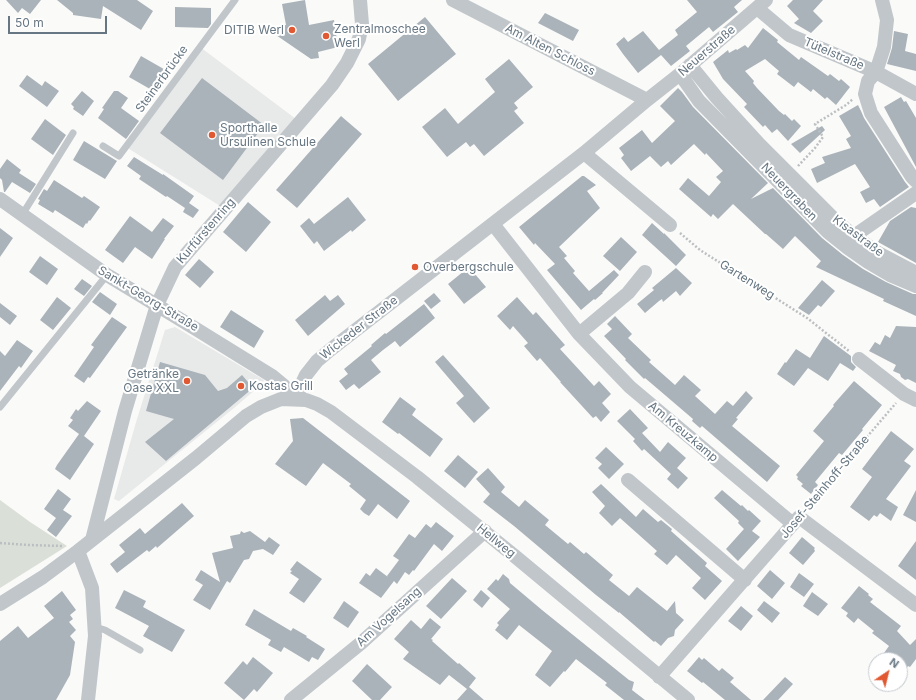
<!DOCTYPE html>
<html>
<head>
<meta charset="utf-8">
<style>
	body { margin:0 }
	#map { position:relative; width:916px; height:700px; overflow:hidden; background:#fafaf8; font-family:Inter,sans-serif }
	canvas { display:block }
	.north { position:absolute; left:868px; top:652px; width:40px; height:40px; box-sizing:border-box; background:#fff; border:1px solid #c2c8cd; border-radius:50%; rotate:35deg; font-size:11px; font-weight:700; line-height:16px; text-align:center; color:#667682 }
	.north::after { content:''; display:block; margin:auto; width:14px; height:18px; background:#e05932; clip-path:polygon(50% 0,100% 100%,50% 72%,0 100%) }
	.scale { position:absolute; left:8px; top:16px; width:99px; height:18px; box-sizing:border-box; border:2px solid #667682; border-top:0; padding-left:5px; font-size:12px; line-height:14px; white-space:nowrap; color:#667682; -webkit-text-stroke:3px #fff; paint-order:stroke }
</style>
</head>
<body>
<div id="map">
<canvas width="916" height="700"></canvas>
<div class="north">N</div>
<div class="scale">50 m</div>
</div>
<script>
const context = document.querySelector('canvas').getContext('2d');
context.lineJoin = 'round';
function paint(path, color) { context.fillStyle = color; context.fill(path, 'evenodd'); }
const poly = rows => new Path2D(rows.map(r => 'M' + r).join(''));
function strokePath(path, color, width, dash) { context.strokeStyle = color; context.lineWidth = width; context.lineCap = dash ? 'butt' : 'round'; context.setLineDash(dash || []); context.stroke(path); }
function write(font, color, halo, rows, align = 'center') {
  context.font = font + ' Inter,sans-serif'; context.lineWidth = 4; context.setLineDash([]); context.textBaseline = 'middle'; context.strokeStyle = halo; context.fillStyle = color; for (const [text, x, y, turn = 0] of rows) {
    context.save(); context.translate(x, y); context.rotate((+turn || 0) * Math.PI / 180); context.textAlign = isNaN(turn) ? turn : align; if (halo) context.strokeText(text, 0, 0); context.fillText(text, 0, 0); context.restore();
  }
}
paint(poly([
	[200,47,300,122,225,209,126,147],
	[175,327,264,380,262,384,234,408,119,501,114,499,137,419,165,330]
]), '#e8e9e9');
paint(poly([
	[0,500,30,522,67,546,0,588]
]), '#dadfd7');
paint(poly([
	[6,0,41,0,30,14,22,8,18,13],
	[57,0,137,0,153,11,141,30,103,6,101,19,73,15,73,13],
	[305,0,309,25,334,20,338,47,318,52,319,58,311,59,273,33,278,26,286,25,282,4],
	[687,0,742,0,734,7,738,12,713,32,709,27,686,46,690,51,671,66,661,55,638,73,623,54,616,44,624,37,628,42,643,31,659,50,678,35,675,30,697,12],
	[793,0,823,0,813,11,823,21,811,33,794,23,799,19,787,6],
	[175,7,211,8,211,24,208,28,175,27],
	[545,13,579,30,573,41,538,23],
	[425,17,456,54,398,101,368,64],
	[763,28,778,40,777,42,799,60,801,57,828,76,830,74,839,81,841,79,850,87,836,105,827,97,825,99,813,89,811,92,798,82,794,87,777,74,779,71,765,59,745,71,754,81,753,83,757,88,779,111,784,115,785,114,792,121,794,119,801,126,788,141,777,129,772,133,765,125,763,127,744,107,747,104,723,79,713,62,728,50,729,53,736,49,737,50,745,45,748,48],
	[894,31,908,34,905,51,916,54,916,71,887,64,892,48],
	[141,56,169,72,157,93,129,77],
	[509,59,533,87,514,103,518,108,514,111,524,123,484,156,474,144,470,147,466,142,447,157,422,127,445,108,458,124,495,92,485,79],
	[27,75,42,86,45,81,59,91,47,107,19,86],
	[202,78,264,125,223,180,160,133],
	[678,88,682,92,693,107,768,183,751,199,773,188,822,238,843,255,863,269,886,282,913,294,916,294,916,316,883,301,884,299,816,267,821,261,795,236,783,249,766,234,765,234,733,204,718,219,713,214,711,217,679,189,688,178,709,196,721,182,716,177,723,171,706,153,705,155,694,144,671,165,668,161,661,167,650,156,631,171,621,158,624,155,619,148,642,130,652,143,675,121,660,106],
	[82,91,94,101,83,116,73,109,74,107,71,104],
	[114,91,118,91,128,98,121,108,139,121,126,139,98,118,104,109,102,108],
	[901,97,904,102,906,101,916,118,916,167,884,107],
	[858,105,861,111,864,118,905,182,909,187,880,207,874,199,866,203,860,192,870,187,855,164,817,183,811,169,825,163,822,157,851,148,846,139,851,136,839,116],
	[341,116,362,134,297,208,276,190],
	[45,119,66,135,53,155,31,139],
	[822,126,825,130,800,153,791,144],
	[84,141,117,161,105,179,73,160],
	[134,157,163,175,163,174,194,196,189,203,199,210,193,218,183,212,185,208,167,196,166,197,139,179,141,176,127,166],
	[7,159,21,170,19,173,36,184,30,193,12,182,5,192,4,192,2,180,0,178,0,169],
	[582,176,584,176,596,185,587,191,600,208,559,247,567,256,564,258,575,271,573,273,589,291,614,270,619,275,602,293,603,293,595,300,594,299,581,310,547,270,555,264,535,243,534,245,519,227],
	[54,180,82,198,84,196,100,207,90,221,89,220,87,224,86,223,83,228,55,210,53,213,38,204,40,200,38,199,44,189,47,191],
	[348,197,366,220,352,232,351,230,324,251,317,241,314,244,300,226,309,218,314,224],
	[248,202,271,222,246,252,223,232],
	[911,207,916,208,916,263,878,242,890,221],
	[130,216,152,232,163,218,174,226,164,239,165,239,152,259,135,247,123,263,105,250],
	[652,223,664,234,664,233,686,255,676,266,642,235],
	[0,228,13,238,0,257],
	[621,237,637,252,620,271,603,256],
	[40,256,58,269,47,285,29,272],
	[199,259,214,272,200,288,185,275],
	[469,267,486,287,464,304,448,284],
	[676,268,692,283,680,296,676,291,663,302,662,299,659,301,645,313,637,304,654,290,652,288],
	[82,279,92,286,84,296,74,289],
	[822,280,835,291,821,307,818,305,809,315,798,308],
	[100,292,117,304,110,315,92,302],
	[434,293,441,301,431,309,424,301],
	[325,295,330,301,338,295,345,304,308,336,295,320],
	[57,297,71,308,53,330,40,320],
	[517,297,533,315,536,312,565,345,560,349,594,386,599,381,611,394,602,403,610,412,601,422,596,416,593,418,560,382,561,382,540,358,537,361,524,346,528,343,513,326,510,330,497,316],
	[0,303,17,316,10,325,0,317],
	[424,304,435,318,400,347,395,341,383,350,371,360,381,372,359,389,354,384,346,390,339,381,348,374,344,369,372,346,371,345,385,333,386,334],
	[231,310,264,331,254,348,220,327],
	[615,316,632,334,628,338,651,360,649,362,675,385,684,375,701,390,695,396,715,414,727,401,733,406,746,391,753,398,736,418,738,419,732,426,780,466,767,482,702,426,700,428,692,421,693,419,645,378,644,379,625,360,626,359,604,336,612,329,607,324],
	[112,317,127,327,90,378,88,377,84,383,74,376,94,347,91,345],
	[896,326,916,327,916,383,908,379,905,380,901,377,900,374,893,371,896,365,869,351,875,342,880,345,885,335,890,338],
	[824,336,851,356,851,362,856,367,853,371,840,363,828,381,808,368,794,386,777,374,785,362,786,363,796,349,810,358],
	[17,340,33,351,21,368,19,366,0,391,0,351,5,356],
	[443,355,490,408,474,423,456,403,464,396,435,362],
	[160,362,205,375,218,391,227,388,242,375,253,388,166,461,145,442,174,419,146,411],
	[854,381,882,405,862,429,863,430,842,455,839,453,815,482,818,485,811,494,801,486,803,484,797,479,798,477,796,475,824,441,813,431,834,406,833,405],
	[400,397,416,409,412,415,443,439,430,457,399,433,398,434,382,422],
	[87,401,101,411,84,436,94,444,70,480,55,469,57,465,79,434,68,426,73,420,70,418,76,409,78,411],
	[630,409,648,428,642,433,660,452,668,442,686,458,677,468,688,478,678,489,667,479,671,474,644,449,642,451,633,441,635,439,617,421],
	[303,418,410,501,397,519,378,504,369,516,364,513,360,509,366,500,349,486,351,484,323,463,306,486,275,464,293,441,290,419],
	[891,431,914,449,904,461,911,466,886,499,898,507,891,521,880,513,877,517,874,515,869,521,850,507,872,477,862,469],
	[606,447,624,464,609,479,598,468,602,464,595,458],
	[458,455,478,472,465,488,444,471],
	[488,468,505,487,501,492,519,507,525,500,549,520,545,525,568,544,570,542,584,554,586,552,613,575,609,580,629,596,637,587,667,611,675,601,676,613,684,620,675,630,674,636,668,638,661,646,655,641,654,642,619,612,619,613,596,595,514,526,483,502,490,494,476,479],
	[601,484,636,517,643,509,658,522,661,520,672,529,671,531,707,563,705,566,722,581,705,600,692,588,701,578,676,555,667,565,654,554,657,551,620,518,612,526,599,513,605,506,592,492],
	[58,489,71,499,63,510,72,516,56,537,47,530,56,518,44,509],
	[722,490,741,506,742,505,748,511,749,510,761,521,752,531,760,537,738,561,726,549,744,529,738,523,739,521,714,498],
	[916,490,916,522,903,515],
	[182,503,194,516,157,548,156,546,149,552,147,550,117,573,110,564,125,552,119,545,140,528,145,534],
	[436,522,454,536,442,551,434,544,414,571,413,570,409,575,405,572,397,584,394,581,381,598,359,583,366,573,370,576,376,568,388,577,387,576,399,560,393,556,409,534,415,538,426,524,431,528],
	[241,531,244,533,250,531,265,542,269,537,280,545,273,555,263,549,253,551,249,559,244,560,230,583,227,581,210,610,193,600,203,585,195,580,201,570,220,582,212,553,233,548,230,536,240,534],
	[802,537,815,548,814,549,815,551,803,565,789,553],
	[916,541,916,580,898,566],
	[297,561,322,579,304,603,289,593,299,579,290,573,292,571,290,570],
	[770,570,785,583,772,599,757,586],
	[799,573,814,584,804,597,790,587],
	[503,574,509,579,510,583,542,610,629,680,634,682,632,690,645,700,624,700,605,685,607,683,576,659,565,672,564,671,550,687,535,675,552,651,519,625,507,640,495,630,499,625,497,623,510,609,487,589,496,579,498,581],
	[452,578,467,591,441,619,426,606],
	[859,586,869,594,868,595,873,599,870,602,901,626,897,631,910,645,916,639,916,659,910,667,908,666,900,677,900,660,879,660,889,646,872,633,874,631,858,618,854,623,846,616,848,613,841,608],
	[124,590,146,601,143,607,185,630,172,652,143,636,149,626,115,608],
	[481,590,490,598,482,608,473,600],
	[62,591,76,610,70,615,73,619,69,622,76,630,70,636,75,642,70,675,56,700,0,700,0,641,18,626,28,638,54,618,44,606],
	[812,592,828,604,818,616,803,606],
	[344,601,359,612,348,628,333,618],
	[764,601,780,613,772,623,757,610],
	[741,606,753,616,741,631,728,621],
	[254,609,291,631,293,628,307,636,306,637,325,649,318,660,312,657,309,662,284,647,281,652,268,645,271,640,245,625],
	[430,618,441,627,431,639,433,640,432,641,458,664,459,663,476,678,469,687,484,700,457,700,467,689,449,675,440,685,403,659,409,652,394,639,411,620,421,629],
	[253,657,273,673,257,692,254,689,244,700,224,683,243,661,247,665],
	[699,657,702,660,704,658,719,671,722,668,734,678,730,682,751,700,725,700,703,682,702,683,687,671],
	[367,664,392,687,380,700,372,700,352,681],
	[785,677,793,684,778,700,763,700]
]), '#aab3b9');
strokePath(poly([
	[798,166,815,148,823,137,815,124,846,105,853,99],
	[680,233,700,250,807,318,849,351],
	[807,507,896,403],
	[0,543,28,545,63,546]
]), '#bcbfc2', 2.5, [2, 2]);
strokePath(poly([
	[103,146,119,156,235,0],
	[22,215,73,133],
	[0,407,107,275],
	[95,627,105,630,140,650]
]), '#c1c6ca', 7);
strokePath(poly([
	[453,0,647,100],
	[882,0,887,20,884,47,876,72,868,81,865,94,871,113,912,177,916,181],
	[757,8,789,35,876,72,916,94],
	[690,65,717,98,759,144,838,223,854,236,878,253,916,273],
	[680,74,699,101,828,232,848,248,868,262,890,275,916,286],
	[584,153,670,225],
	[0,199,107,275,196,329,272,376,284,386,295,399],
	[493,224,579,334,630,387,793,524],
	[854,236,916,193],
	[579,334,628,293,645,272],
	[859,359,904,394,916,400],
	[295,399,306,375,317,361,330,350,584,153,647,100,680,74,766,0],
	[628,480,745,580],
	[92,540,125,411,157,305,175,267,332,85,347,63,359,39,362,24,360,0],
	[78,551,92,588,95,636,88,700],
	[0,604,43,577,78,551,196,458,246,416,261,407,281,399,306,400,317,404,331,412,417,477,517,558,688,700],
	[659,677,799,517,916,605],
	[291,700,361,643,485,531]
]), '#c1c6ca', 14);
for (const [x, y, r, color] of [
	[292,30,4,"#e05932"],
	[326,36,4,"#e05932"],
	[212,135,4,"#e05932"],
	[415,267,4,"#e05932"],
	[187,381,4,"#e05932"],
	[241,386,4,"#e05932"]
]) { const dot = new Path2D(); dot.arc(x, y, r, 0, 2 * Math.PI); context.fillStyle = color; context.fill(dot); strokePath(dot, '#fff', 1.5); }
write('12px', '#667682', '#fff', [
	["Zentralmoschee",334,29],
	["Werl",334,43],
	["DITIB Werl",284,30,"right"],
	["Sporthalle",220,128],
	["Ursulinen Schule",220,142],
	["Overbergschule",423,267],
	["Getränke",179,374,"right"],
	["Oase XXL",179,388,"right"],
	["Kostas Grill",249,386]
], 'left');
write('12px', '#667682', '#fff', [
	["Am Alten Schloss",550,50,27],
	["Neuerstraße",707,51,-41],
	["Tütelstraße",834,54,23],
	["Steinerbrücke",162,79,-54],
	["Neuergraben",789,192,46],
	["Kurfürstenring",206,231,-49],
	["Kisastraße",858,236,37],
	["Gartenweg",747,280,32],
	["Sankt-Georg-Straße",148,299,31],
	["Wickeder Straße",359,328,-38],
	["Am Kreuzkamp",683,432,40],
	["Josef-Steinhoff-Straße",825,487,-50],
	["Hellweg",496,541,39],
	["Am Vogelsang",389,617,-42]
]);
</script>
</body>
</html>
